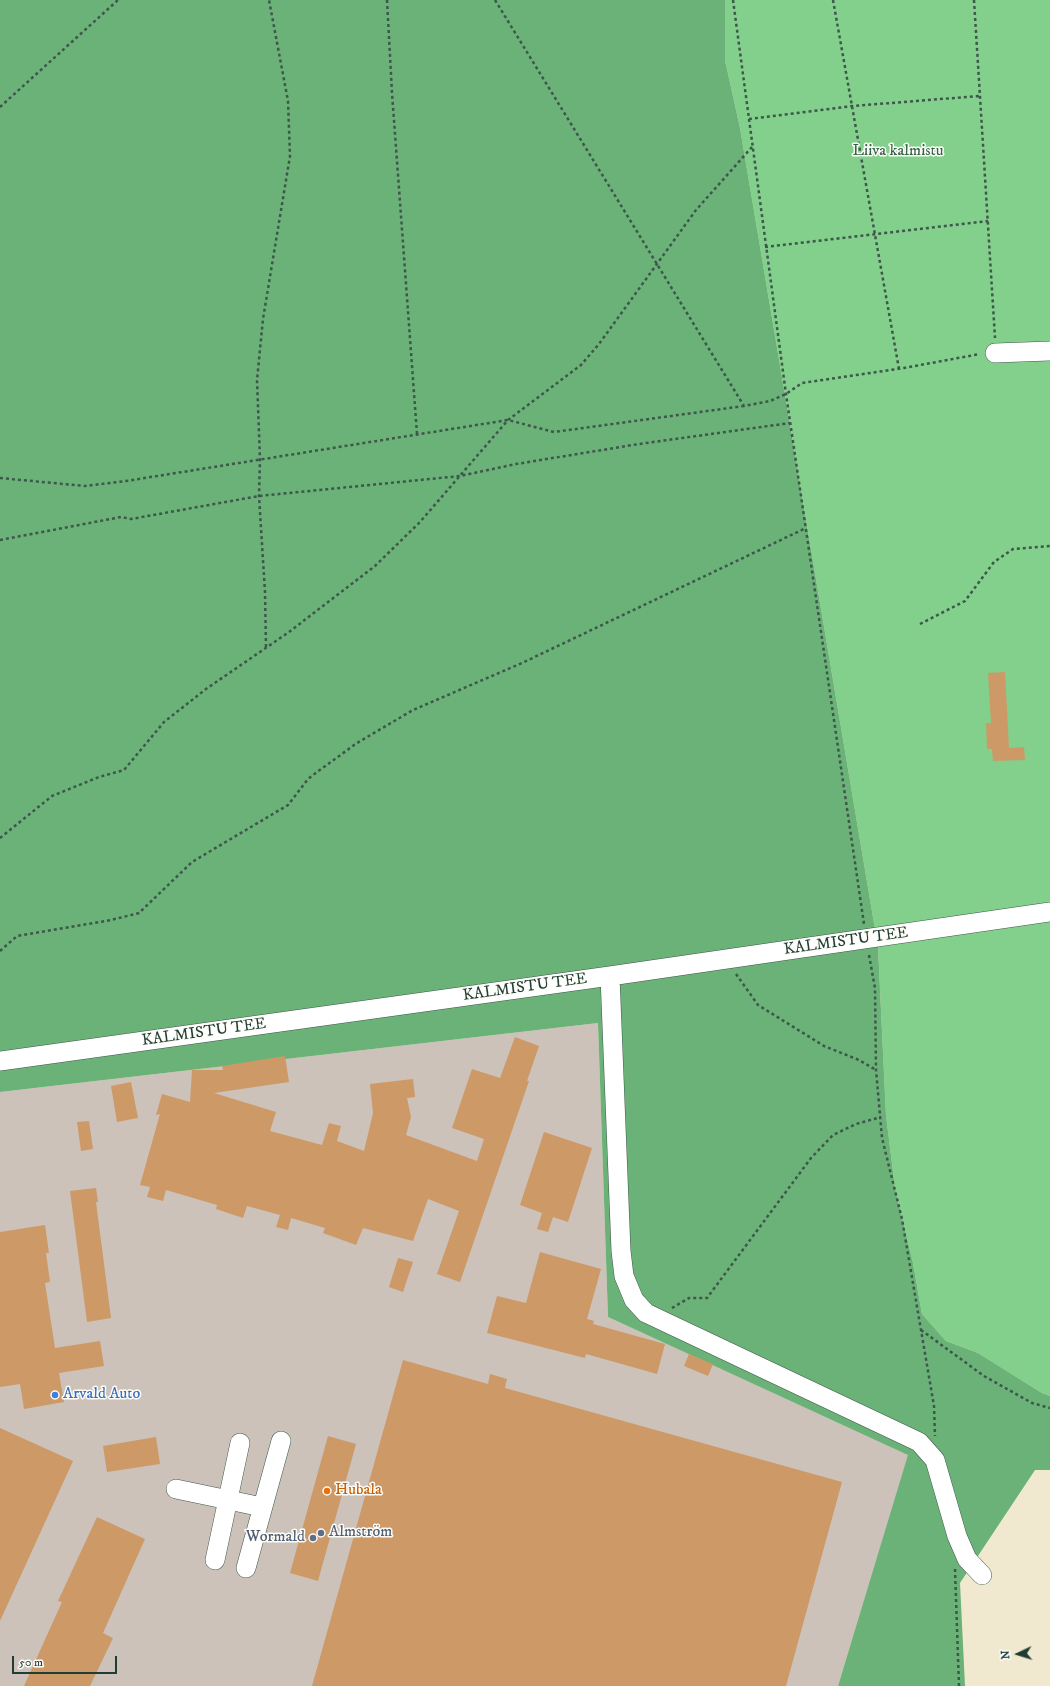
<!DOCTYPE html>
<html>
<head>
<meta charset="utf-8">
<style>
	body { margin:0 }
	#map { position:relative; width:1050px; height:1686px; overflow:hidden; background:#f1e9cf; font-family:"IM FELL DW Pica",serif }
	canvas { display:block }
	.north { position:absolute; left:998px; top:1634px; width:40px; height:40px; -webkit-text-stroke:3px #fdfcf7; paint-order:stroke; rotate:266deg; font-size:11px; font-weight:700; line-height:16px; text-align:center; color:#1f3d34 }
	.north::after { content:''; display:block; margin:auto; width:14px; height:18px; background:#1f3d34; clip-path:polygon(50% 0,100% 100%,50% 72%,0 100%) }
	.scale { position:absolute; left:12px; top:1656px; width:105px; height:18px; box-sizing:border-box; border:2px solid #1f3d34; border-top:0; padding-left:5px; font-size:12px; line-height:14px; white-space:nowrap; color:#1f3d34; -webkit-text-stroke:3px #fdfcf7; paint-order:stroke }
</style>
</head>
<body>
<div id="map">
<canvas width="1050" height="1686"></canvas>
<div class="north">N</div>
<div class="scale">50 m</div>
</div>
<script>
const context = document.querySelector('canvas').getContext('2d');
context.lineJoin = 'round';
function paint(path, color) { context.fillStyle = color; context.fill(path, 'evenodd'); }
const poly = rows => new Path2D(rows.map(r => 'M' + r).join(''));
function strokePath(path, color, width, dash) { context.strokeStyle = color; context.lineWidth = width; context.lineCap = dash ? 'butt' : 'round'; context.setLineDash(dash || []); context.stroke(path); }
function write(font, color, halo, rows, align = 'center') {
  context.font = font + ' "IM FELL DW Pica",serif'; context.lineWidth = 3; context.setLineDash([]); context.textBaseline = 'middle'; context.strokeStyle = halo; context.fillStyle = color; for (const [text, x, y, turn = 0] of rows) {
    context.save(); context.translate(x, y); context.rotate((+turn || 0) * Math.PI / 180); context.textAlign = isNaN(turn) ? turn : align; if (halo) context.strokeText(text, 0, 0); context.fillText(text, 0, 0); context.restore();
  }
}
paint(poly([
	[598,1023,608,1317,909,1455,838,1686,0,1686,0,1092]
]), '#ccc2b9');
paint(poly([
	[725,0,1050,0,1050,1396,1042,1393,978,1353,946,1341,922,1314,913,1263,895,1188,886,1115,878,947,740,128,725,60]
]), '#83cf8c');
paint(poly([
	[0,0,725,0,725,60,740,128,878,947,886,1115,895,1188,913,1263,922,1314,946,1341,978,1353,1042,1393,1050,1396,1050,1470,1035,1470,960,1583,965,1686,838,1686,908,1455,608,1317,598,1023,0,1092]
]), '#6ab278');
paint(poly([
	[1005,672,1009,748,1024,747,1025,760,993,761,992,749,987,749,986,723,991,723,988,673],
	[515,1037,539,1046,527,1081,529,1081,460,1282,437,1274,459,1211,428,1199,413,1241,363,1228,356,1245,323,1233,325,1228,291,1218,288,1230,276,1227,280,1215,247,1206,243,1218,216,1209,217,1205,166,1190,163,1201,147,1197,150,1187,140,1185,160,1114,156,1115,162,1094,190,1102,192,1070,223,1070,222,1066,285,1056,289,1082,214,1093,276,1112,270,1131,322,1145,329,1123,341,1126,337,1141,364,1151,373,1113,370,1084,413,1079,415,1097,407,1098,411,1117,406,1135,477,1161,484,1139,452,1128,472,1069,500,1078],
	[131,1082,138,1118,117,1122,111,1086],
	[89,1121,93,1149,81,1151,77,1122],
	[544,1132,592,1148,568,1222,553,1217,548,1232,537,1229,542,1213,520,1205],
	[96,1188,98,1202,96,1202,111,1318,87,1322,70,1191],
	[45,1225,49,1253,46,1253,50,1282,45,1283,55,1348,100,1341,104,1366,59,1373,64,1402,24,1409,20,1384,0,1387,0,1232],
	[540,1252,601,1269,587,1319,594,1321,593,1324,665,1344,657,1374,586,1354,585,1358,487,1333,497,1296,526,1303],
	[398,1258,413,1262,403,1292,389,1287],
	[689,1354,713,1364,708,1376,684,1366],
	[403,1360,488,1384,490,1374,507,1379,505,1388,842,1482,786,1686,312,1686],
	[0,1428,73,1461,0,1621],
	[328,1436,356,1444,318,1581,290,1573],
	[156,1437,160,1464,107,1472,103,1446],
	[97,1517,145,1539,103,1633,113,1638,90,1686,24,1686,62,1602,58,1601]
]), '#cd9967');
const minor = poly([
	[995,353,1050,351],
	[610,976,621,1251,624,1276,634,1300,646,1313,919,1442,935,1460,957,1536,967,1559,982,1575],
	[0,1061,610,976,1050,912],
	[176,1489,262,1507],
	[215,1560,240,1443],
	[246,1568,281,1441]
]);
strokePath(minor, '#3e574b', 20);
strokePath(poly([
	[387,0,392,93,417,434],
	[495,0,744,406,770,401,786,394,802,383,904,368,980,354],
	[733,0,786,394,864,924],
	[833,0,899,369],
	[974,0,995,338],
	[0,107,118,0],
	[749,119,853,106,979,96],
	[765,247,988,221],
	[0,478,85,486,126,481,508,420,554,432,744,406],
	[0,540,121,517,131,519,259,496,460,476,516,464,639,444,790,423],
	[920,624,965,601,994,562,1013,549,1050,546],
	[266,647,265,592,259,496,260,459,257,380,263,319,290,156,288,101,269,0],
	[0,838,52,796,99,777,124,770,164,722,206,689,289,632,375,566,420,522,508,420,581,365,599,344,696,210,752,147],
	[0,951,17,936,111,920,139,913,192,862,288,805,308,779,317,772,357,743,413,710,522,663,806,528],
	[869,955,875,988,876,1070,882,1138,902,1219,934,1406,935,1436],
	[736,974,758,1005,824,1046,859,1060,876,1070],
	[672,1308,689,1298,707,1298,811,1158,833,1135,856,1124,881,1117],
	[921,1330,984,1376,1032,1403,1050,1408],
	[955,1569,959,1686]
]), '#3e574b', 2.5, [3, 3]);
strokePath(minor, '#fff', 19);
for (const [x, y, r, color] of [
	[55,1395,4,"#3f7fe0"],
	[327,1491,4,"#e8710a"],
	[321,1533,4,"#5c6f8a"],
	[313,1538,4,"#5c6f8a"]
]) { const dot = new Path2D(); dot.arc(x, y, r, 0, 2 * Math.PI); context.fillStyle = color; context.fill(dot); strokePath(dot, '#fdfcf7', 1.5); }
write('16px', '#38624a', '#fdfcf7', [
	["Liiva kalmistu",898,152]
]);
write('16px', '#1f3d34', '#fdfcf7', [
	["KALMISTU TEE",846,942,-8],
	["KALMISTU TEE",525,988,-8],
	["KALMISTU TEE",204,1033,-8]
]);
write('16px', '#366cbe', '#fdfcf7', [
	["Arvald Auto",63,1395]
], 'left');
write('16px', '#c56008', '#fdfcf7', [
	["Hubala",335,1491]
], 'left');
write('16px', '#4e5e75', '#fdfcf7', [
	["Almström",329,1533],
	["Wormald",305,1538,"right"]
], 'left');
</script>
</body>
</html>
